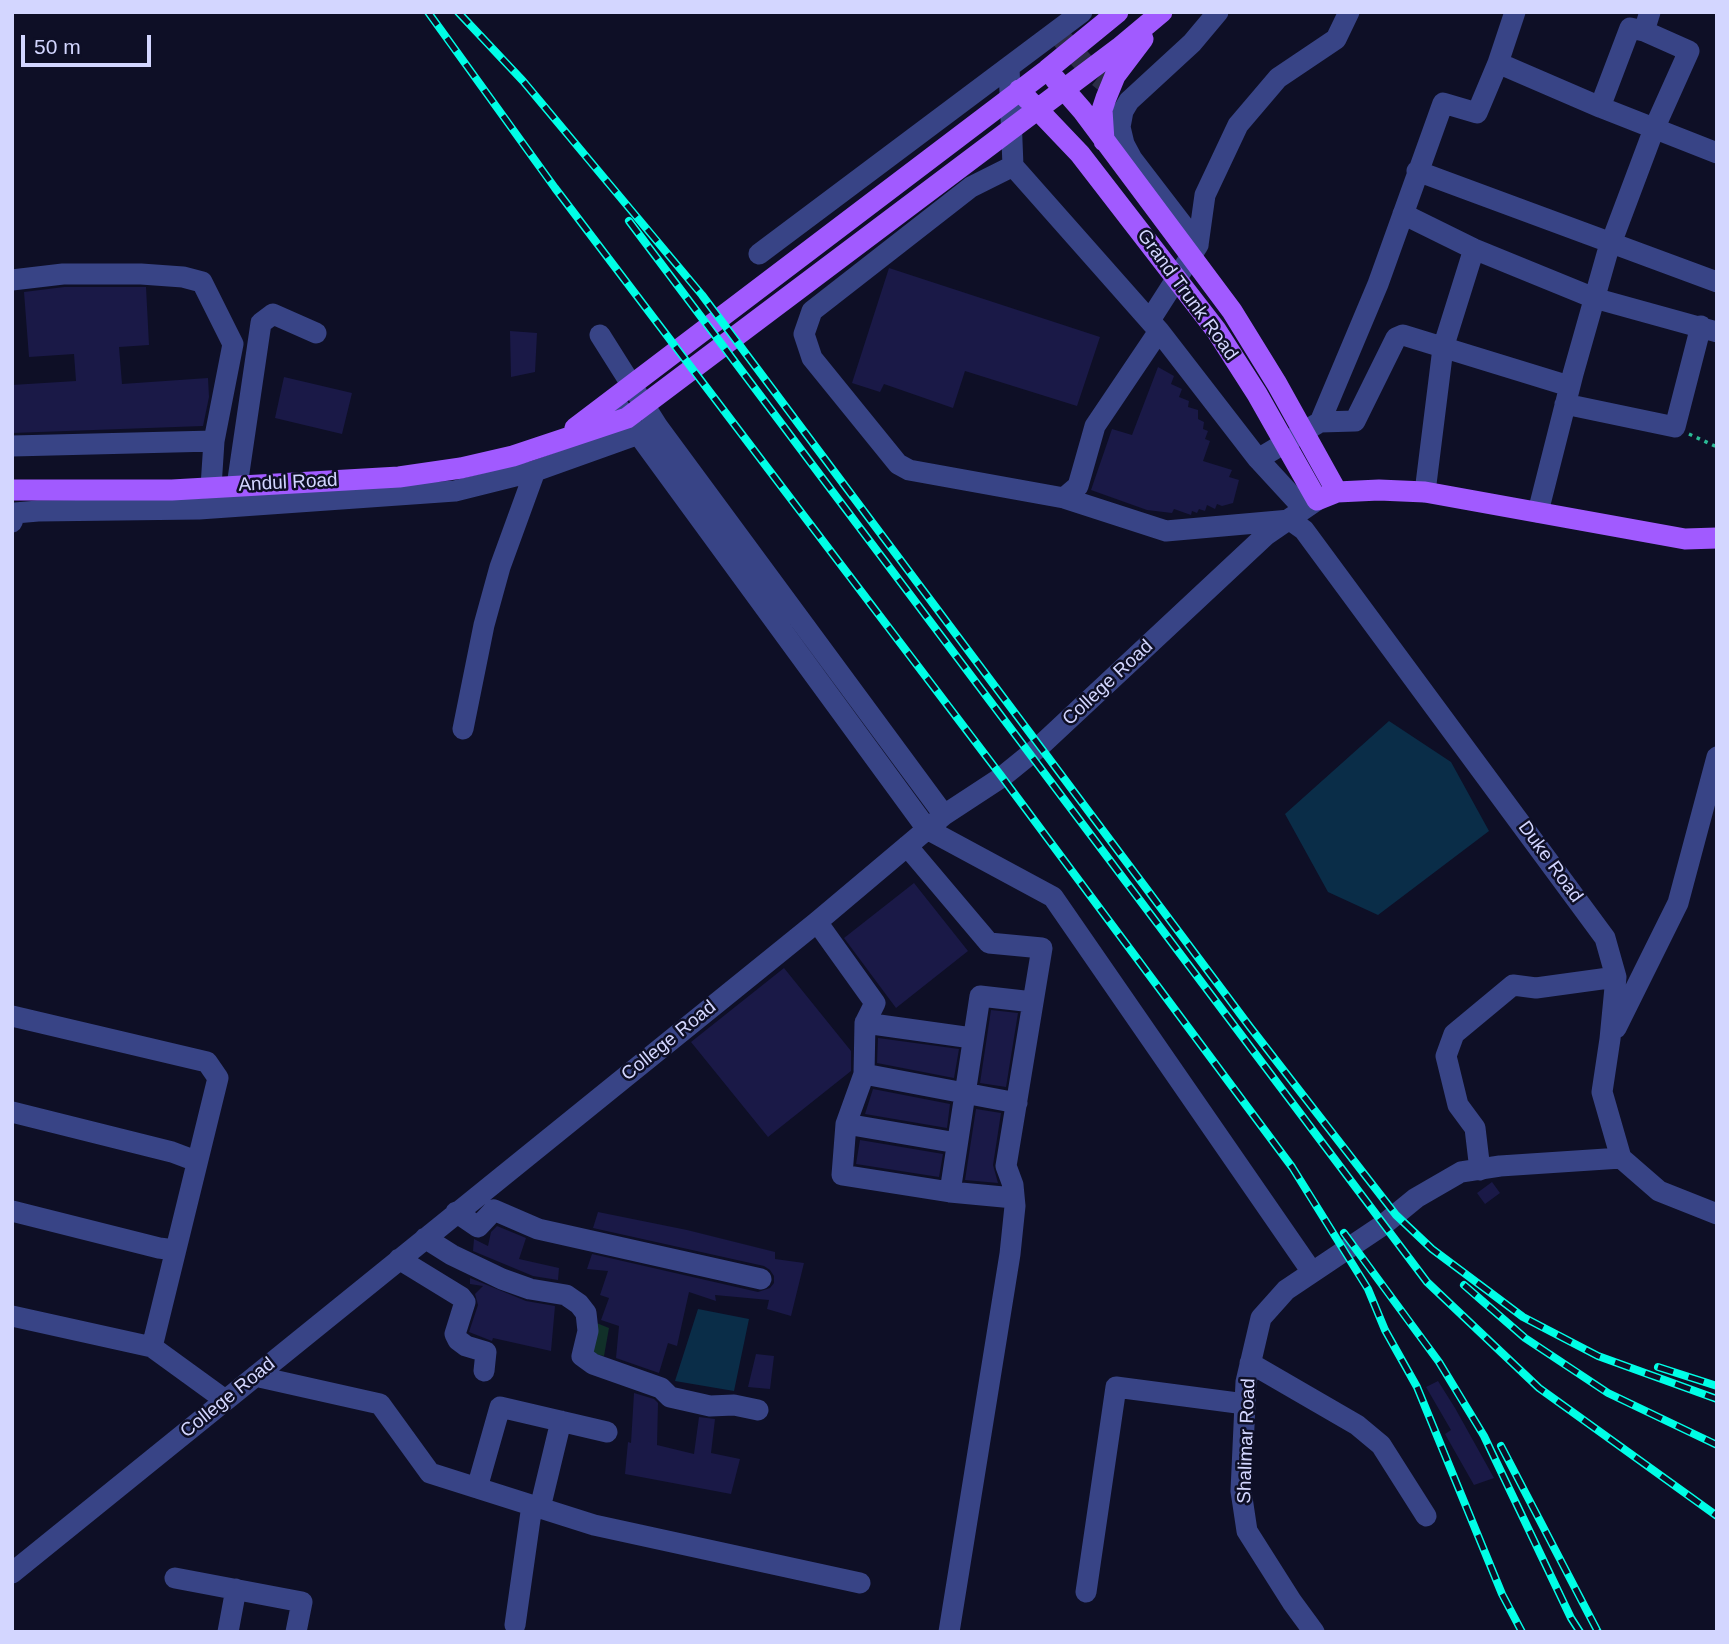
<!DOCTYPE html>
<html>
<head>
<meta charset="utf-8">
<style>
	body { margin:0 }
	#map { position:relative; width:1729px; height:1644px; overflow:hidden; background:#0e0f26; font-family:Arial,sans-serif }
	canvas { display:block }
	.frame { position:absolute; inset:0; border:14px solid #d3d6ff; pointer-events:none }
	.scale { position:absolute; left:21px; top:35px; width:130px; height:32px; box-sizing:border-box; border:4px solid #d3d6ff; border-top:0; padding-left:9px; font-size:21px; line-height:24px; white-space:nowrap; color:#d3d6ff; -webkit-text-stroke:5px #0e0f26; paint-order:stroke }
</style>
</head>
<body>
<div id="map">
<canvas width="1729" height="1644"></canvas>
<div class="frame"></div>
<div class="scale">50 m</div>
</div>
<script>
const context = document.querySelector('canvas').getContext('2d');
context.lineJoin = 'round';
function paint(path, color) { context.fillStyle = color; context.fill(path, 'evenodd'); }
const poly = rows => new Path2D(rows.map(r => 'M' + r).join(''));
function strokePath(path, color, width, dash) { context.strokeStyle = color; context.lineWidth = width; context.lineCap = dash ? 'butt' : 'round'; context.setLineDash(dash || []); context.stroke(path); }
function write(font, color, halo, rows, align = 'center') {
  context.font = font + ' Arial,sans-serif'; context.lineWidth = 5; context.setLineDash([]); context.textBaseline = 'middle'; context.strokeStyle = halo; context.fillStyle = color; for (const [text, x, y, turn = 0] of rows) {
    context.save(); context.translate(x, y); context.rotate((+turn || 0) * Math.PI / 180); context.textAlign = isNaN(turn) ? turn : align; if (halo) context.strokeText(text, 0, 0); context.fillText(text, 0, 0); context.restore();
  }
}
paint(poly([
	[594,1322,609,1328,604,1356,590,1353]
]), '#113029');
paint(poly([
	[1389,721,1451,762,1489,831,1378,915,1328,892,1285,814],
	[698,1309,749,1319,734,1391,675,1381]
]), '#0a2d48');
paint(poly([
	[889,268,1100,337,1077,406,965,371,953,408,884,384,880,392,852,383],
	[64,287,146,287,149,345,119,347,122,384,208,378,209,397,203,426,12,433,12,385,76,381,74,354,29,357,24,292],
	[510,331,537,333,535,372,511,377],
	[1158,367,1174,376,1171,384,1182,389,1179,397,1189,401,1188,407,1198,410,1198,419,1204,422,1203,429,1208,431,1205,439,1210,441,1203,461,1232,470,1229,477,1239,480,1233,503,1222,506,1217,504,1215,509,1207,505,1205,511,1199,509,1197,513,1192,511,1191,515,1174,509,1172,513,1147,510,1091,490,1112,429,1132,435],
	[284,377,352,393,342,434,275,418],
	[914,883,968,951,896,1008,844,938],
	[784,968,851,1051,851,1071,768,1137,691,1042],
	[991,1010,1018,1013,1006,1087,980,1083],
	[878,1038,959,1049,954,1078,877,1063],
	[873,1089,950,1104,947,1128,865,1114],
	[976,1109,1001,1113,993,1165,998,1183,965,1180],
	[860,1140,943,1154,939,1177,856,1164],
	[1492,1182,1500,1193,1485,1204,1477,1193],
	[598,1212,687,1230,775,1252,775,1259,804,1263,791,1316,767,1309,769,1300,715,1295,716,1301,689,1292,677,1346,668,1343,659,1373,616,1358,619,1326,601,1320,609,1298,600,1295,608,1271,587,1269,592,1254,758,1292,770,1288,774,1283,774,1276,770,1270,764,1266,593,1228],
	[497,1226,526,1238,519,1259,559,1268,558,1280,533,1276,473,1251,474,1239,488,1246,491,1232],
	[470,1278,526,1301,555,1306,551,1351,493,1338,492,1341,469,1332,478,1305,475,1294,483,1286,470,1284],
	[756,1354,774,1356,770,1389,748,1387],
	[1438,1381,1455,1408,1494,1478,1474,1485,1445,1434,1451,1430,1426,1387],
	[634,1393,654,1399,658,1403,657,1445,694,1454,699,1417,715,1419,711,1453,740,1459,731,1494,625,1474,628,1442,631,1443]
]), '#1a1947');
strokePath(poly([
	[1056,32,1090,70,1125,98]
]), '#2c2d47', 21, [21, 10]);
strokePath(poly([
	[1689,434,1717,447]
]), '#2bbb96', 3.5, [3.5, 5]);
strokePath(poly([
	[1644,31,1630,28,1600,107,1717,153],
	[1498,63,1600,107],
	[1009,67,1013,166,1159,331,1258,459,1304,509],
	[1013,166,971,187,812,311,804,334,812,358,898,464,909,470,1064,498,1078,486,1095,426,1159,331],
	[1417,171,1717,282],
	[1403,214,1474,249,1594,298,1717,332],
	[1198,245,1205,195,1238,125,1278,78,1336,39,1349,12],
	[759,254,1082,12],
	[12,280,63,274,141,274,183,277,202,282,233,344,214,441,12,446],
	[1150,320,1198,245,1132,159,1124,144,1120,127,1123,111,1129,101,1192,43,1218,12],
	[600,335,658,427,944,815],
	[614,401,927,829,1053,897,1312,1272],
	[1565,404,1675,427,1701,326],
	[1320,422,1355,421,1396,338,1403,335,1569,386],
	[1258,459,1320,422,1378,284,1443,103,1477,113,1498,63,1515,12],
	[237,486,261,323,273,314,316,333],
	[211,487,214,441],
	[1425,492,1443,348,1474,249],
	[1064,498,1166,531,1290,520,1304,530,1605,938,1616,977,1610,1039,1602,1092,1621,1158,1659,1191,1717,1214],
	[1538,512,1573,374,1607,254,1654,129,1689,51,1644,31,1650,12],
	[12,522,15,513,38,511,199,509,455,491,535,471,658,427],
	[463,729,484,625,500,567,535,471],
	[907,846,989,943,1042,948,1006,1166,1013,1185,1015,1206,1010,1254,949,1632],
	[817,922,875,1003,865,1023,864,1074,846,1124,842,1175,950,1192,1014,1198],
	[12,1016,207,1062,218,1078,152,1347,225,1400],
	[865,1023,972,1038],
	[1616,1028,1678,903,1717,757],
	[864,1074,1017,1103],
	[12,1112,172,1152,196,1161],
	[846,1124,957,1143],
	[1480,1170,1475,1128,1458,1105,1446,1056,1454,1034,1513,985,1536,988,1616,977],
	[950,1192,980,996,1033,1002],
	[12,1211,159,1248,175,1250],
	[456,1212,478,1227,494,1210,538,1229,761,1279],
	[425,1238,452,1255,502,1279,530,1289,566,1295,579,1304,586,1313,588,1331,582,1356,593,1364,661,1388,670,1397,710,1406,734,1405,758,1410],
	[399,1259,461,1297,465,1302,455,1334,458,1340,466,1346,486,1352,484,1371],
	[12,1316,152,1347],
	[1250,1363,1357,1425,1381,1445,1426,1516],
	[255,1376,380,1404,430,1473,594,1525,860,1583],
	[477,1488,500,1407,607,1432],
	[540,1508,561,1421],
	[12,1573,817,922,944,815,1002,777,1039,747,1266,535,1317,500],
	[175,1578,302,1602,296,1632],
	[1086,1592,1116,1387,1245,1404],
	[515,1625,532,1505],
	[228,1632,236,1589],
	[1314,1632,1292,1602,1247,1531,1241,1491,1246,1382,1261,1318,1286,1290,1383,1225,1416,1198,1461,1172,1500,1166,1621,1158]
]), '#384486', 21);
strokePath(poly([
	[1055,79,1082,110,1232,311,1277,384,1337,492],
	[1019,90,1080,154,1216,330,1257,394,1317,500,1337,492,1379,490,1425,492,1685,539,1717,538],
	[1104,141,1102,110,1106,98,1115,76,1143,39],
	[575,428,1047,70,1118,12],
	[12,490,172,490,399,477,461,468,513,456,627,418,1119,48,1162,12]
]), '#a15aff', 21);
const rail = poly([
	[428,12,555,188,1002,777,1292,1167,1368,1289,1385,1330,1417,1387,1502,1594,1522,1632],
	[458,12,523,81,702,295,1250,1027,1396,1215,1432,1249,1523,1317,1598,1356,1717,1399],
	[629,221,1427,1282,1539,1388,1717,1516],
	[1344,1233,1439,1362,1484,1436,1571,1618,1580,1632],
	[1464,1285,1525,1338,1608,1393,1717,1445],
	[1658,1367,1717,1386],
	[1501,1446,1598,1632]
]);
strokePath(rail, '#00fee6', 8);
strokePath(rail, '#0e0f26', 5, [16]);
write('19px', '#d3d6ff', '#0e0f26', [
	["Grand Trunk Road",1187,295,54],
	["Andul Road",288,483,-3],
	["College Road",1108,683,-43],
	["Duke Road",1550,862,54],
	["College Road",669,1041,-39],
	["College Road",228,1398,-39],
	["Shalimar Road",1247,1441,-88]
]);
</script>
</body>
</html>
